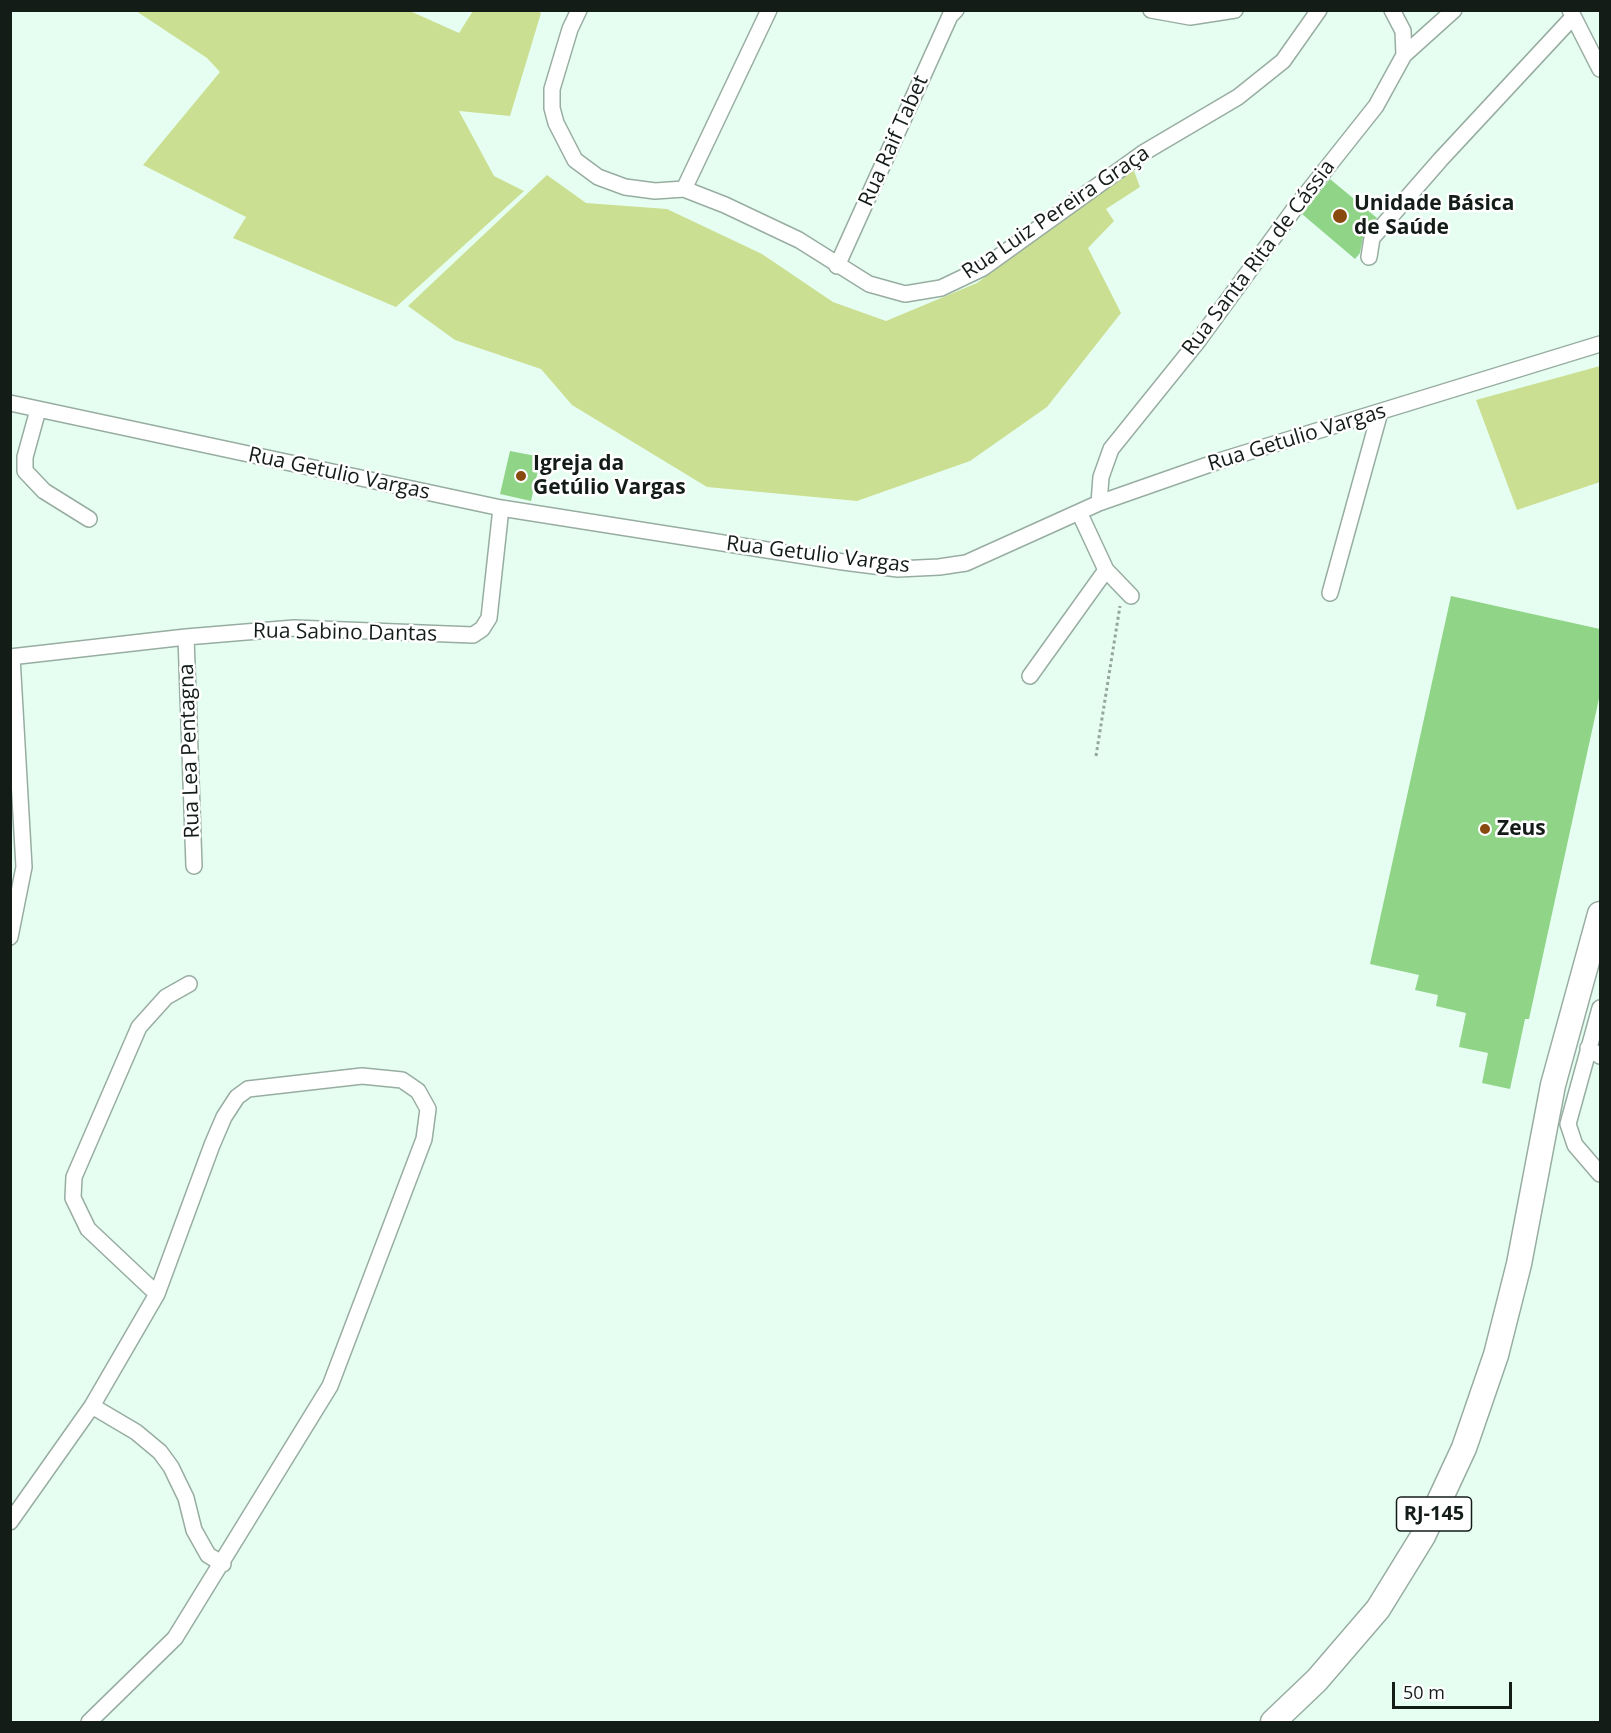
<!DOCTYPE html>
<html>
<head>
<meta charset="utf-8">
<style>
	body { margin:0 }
	#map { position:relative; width:1611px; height:1733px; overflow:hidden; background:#e6fef1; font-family:"Open Sans",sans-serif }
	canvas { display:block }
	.frame { position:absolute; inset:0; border:12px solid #141c18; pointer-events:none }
	.scale { position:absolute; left:1392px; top:1682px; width:120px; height:27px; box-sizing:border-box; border:3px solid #141c18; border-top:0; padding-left:8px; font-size:18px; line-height:21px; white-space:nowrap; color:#141c18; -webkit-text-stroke:4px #fff; paint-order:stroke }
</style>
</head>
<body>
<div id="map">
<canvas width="1611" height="1733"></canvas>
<div class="frame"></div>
<div class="scale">50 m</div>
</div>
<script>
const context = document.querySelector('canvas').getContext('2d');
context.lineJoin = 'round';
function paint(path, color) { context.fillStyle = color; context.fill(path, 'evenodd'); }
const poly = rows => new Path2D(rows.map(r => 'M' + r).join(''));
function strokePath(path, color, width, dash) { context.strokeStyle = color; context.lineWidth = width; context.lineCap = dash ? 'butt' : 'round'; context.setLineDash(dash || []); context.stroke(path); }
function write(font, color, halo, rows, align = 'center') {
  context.font = font + ' "Open Sans",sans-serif'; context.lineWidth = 5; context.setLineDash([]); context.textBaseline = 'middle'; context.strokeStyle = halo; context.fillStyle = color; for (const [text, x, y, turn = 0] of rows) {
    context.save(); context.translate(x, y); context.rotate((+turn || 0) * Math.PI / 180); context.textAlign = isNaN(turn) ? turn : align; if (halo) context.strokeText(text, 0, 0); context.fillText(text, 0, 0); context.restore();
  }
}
paint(poly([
	[136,11,410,11,459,33,473,11,537,11,541,13,510,116,459,111,494,176,524,191,396,307,233,238,246,217,143,165,220,72,207,58],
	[1133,168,1140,187,1106,209,1114,221,1088,248,1121,313,1047,407,970,461,857,501,707,487,572,405,541,369,455,340,408,306,547,175,586,203,667,209,762,254,833,302,886,321,977,283],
	[1600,366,1600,482,1517,510,1476,400]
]), '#cbdf92');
paint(poly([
	[1330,179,1377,218,1364,232,1360,253,1355,259,1302,214],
	[510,451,541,457,531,501,500,494],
	[1451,596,1600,629,1600,694,1529,1019,1525,1019,1510,1089,1482,1083,1488,1053,1459,1047,1466,1013,1436,1006,1438,995,1415,990,1419,975,1370,964]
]), '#90d488');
const minor = poly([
	[579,10,570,29,552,89,552,108,556,123,575,160,598,177,625,187,655,191,684,189,725,205,799,240,869,284,905,294,941,288,983,268,1143,153,1238,97,1283,61,1319,10],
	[1151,10,1190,17,1235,10],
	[1570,10,1600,69],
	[1404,55,1454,10],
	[684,189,769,10],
	[1369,257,1372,238,1441,159,1573,17],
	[837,266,950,16,956,10],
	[10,403,501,508,843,562,898,569,939,567,966,563,1099,503,1219,461,1600,344],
	[38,410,25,457,25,471,44,491,89,519],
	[1099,503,1101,477,1111,449,1198,341,1295,208,1376,106,1404,55,1403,31,1392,10],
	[1079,512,1106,570,1131,596],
	[1330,593,1380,412],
	[186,637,194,866],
	[10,657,186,637,294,628,473,635,482,629,489,618,501,508],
	[1030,676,1106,570],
	[10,937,24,867,12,657],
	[1600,1008,1568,1124,1575,1145,1600,1174],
	[1588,1048,1600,1056],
	[157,1294,88,1229,73,1198,74,1177,139,1027,166,997,189,984],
	[92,1406,136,1432,160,1452,171,1467,186,1498,194,1530,208,1555,223,1564],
	[10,1522,92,1406,157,1294,212,1145,224,1117,237,1097,248,1089,362,1076,402,1080,418,1091,428,1109,424,1139,330,1386,175,1638,89,1722]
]);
const primary = poly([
	[1273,1722,1317,1680,1378,1609,1423,1536,1464,1448,1496,1355,1519,1264,1553,1085,1600,914]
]);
strokePath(minor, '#98ada2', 18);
strokePath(primary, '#98ada2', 27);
strokePath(poly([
	[1096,756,1120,606]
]), '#95a79d', 3, [3, 3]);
strokePath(minor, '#fff', 15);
strokePath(primary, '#fff', 24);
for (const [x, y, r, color] of [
	[1340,216,8,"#894a0f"],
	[521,476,6,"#894a0f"],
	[1485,829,6,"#894a0f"]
]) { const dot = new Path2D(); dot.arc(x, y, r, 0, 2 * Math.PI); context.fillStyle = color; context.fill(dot); strokePath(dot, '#fff', 2); }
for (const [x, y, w] of [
	[1434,1514,75]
]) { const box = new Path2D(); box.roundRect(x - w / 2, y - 17, w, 34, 4.5); context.fillStyle = '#fff'; context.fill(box); strokePath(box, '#141c18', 1.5); }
write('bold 20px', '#141c18', null, [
	["RJ-145",1434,1514]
]);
write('21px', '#141c18', '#fff', [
	["Rua Raif Tabet",894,141,-66],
	["Rua Luiz Pereira Graça",1056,213,-34],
	["Rua Santa Rita de Cássia",1259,258,-53],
	["Rua Getulio Vargas",1297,438,-17],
	["Rua Getulio Vargas",339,474,12],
	["Rua Getulio Vargas",818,555,7],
	["Rua Sabino Dantas",345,633,1],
	["Rua Lea Pentagna",190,751,-92]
]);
write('bold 21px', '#141c18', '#fff', [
	["Unidade Básica",1354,204],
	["de Saúde",1354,228],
	["Igreja da",533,464],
	["Getúlio Vargas",533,488],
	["Zeus",1497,829]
], 'left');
</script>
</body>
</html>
